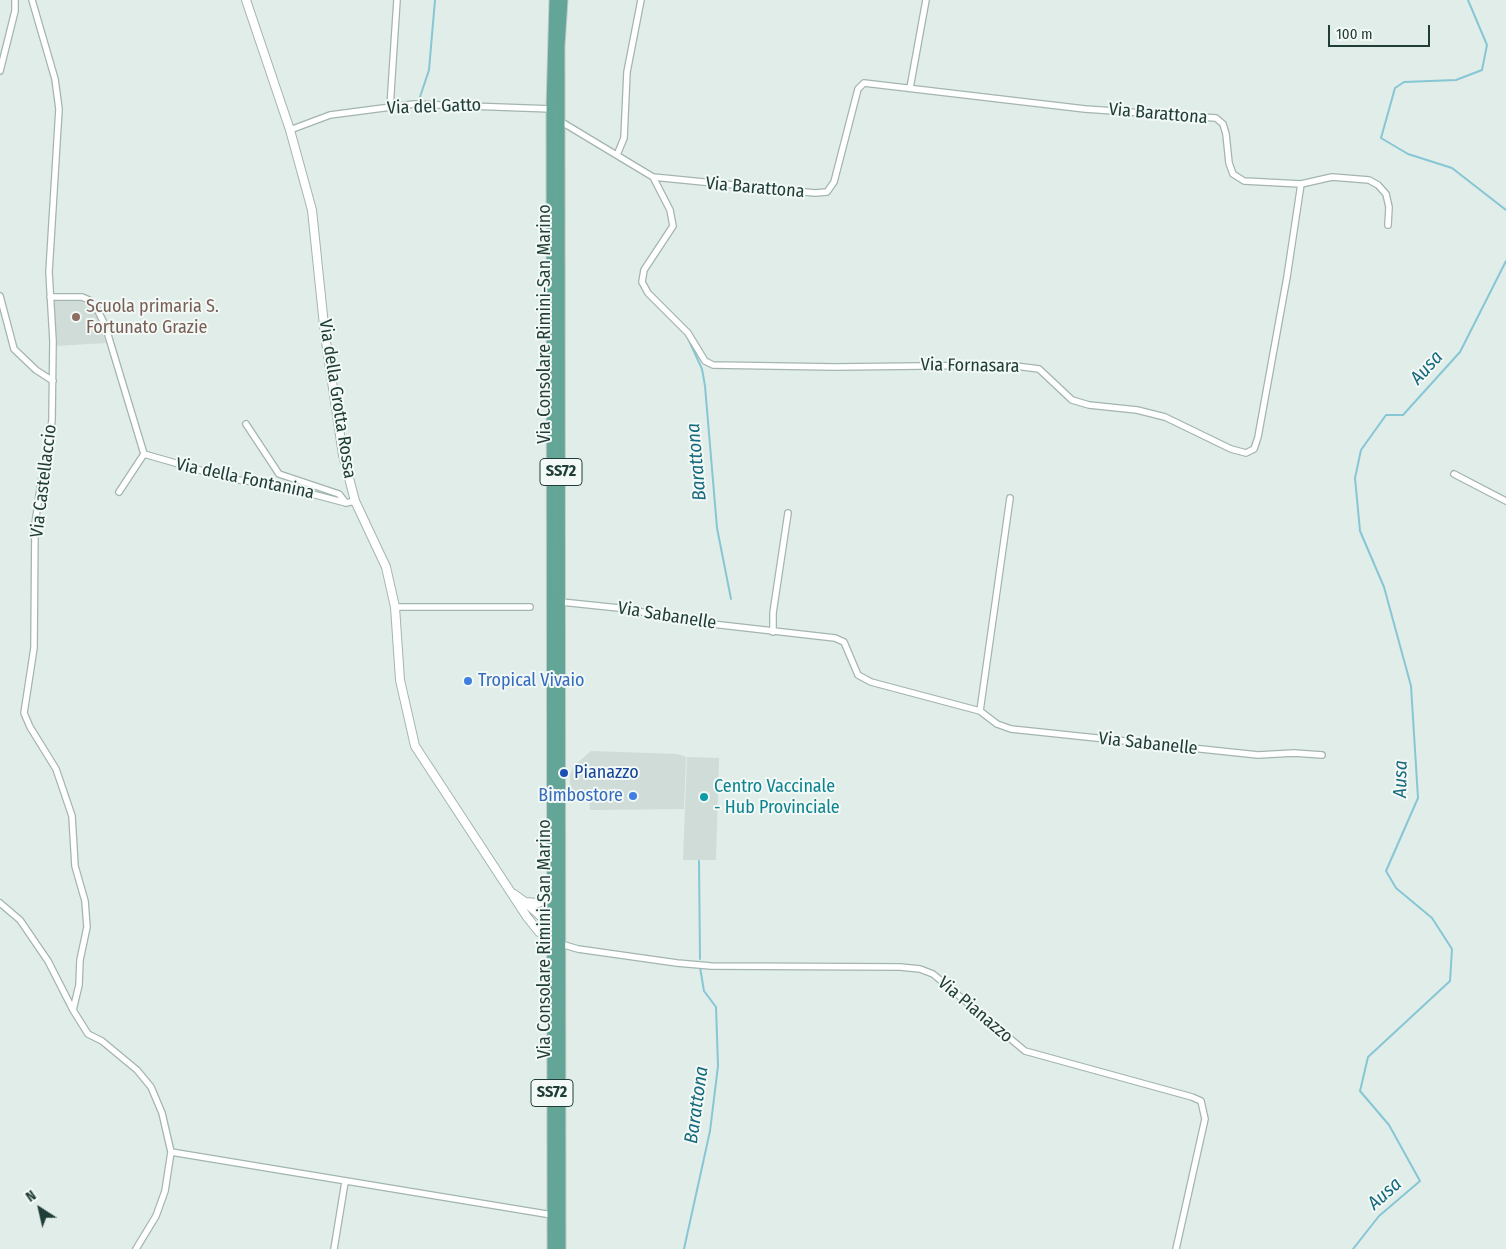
<!DOCTYPE html>
<html>
<head>
<meta charset="utf-8">
<style>
	body { margin:0 }
	#map { position:relative; width:1506px; height:1249px; overflow:hidden; background:#e1ede8; font-family:"Fira Sans Condensed",sans-serif }
	canvas { display:block }
	.north { position:absolute; left:15px; top:1184px; width:50px; height:50px; -webkit-text-stroke:4px #f2f9f6; paint-order:stroke; rotate:325deg; font-size:14px; font-weight:700; line-height:20px; text-align:center; color:#203e37 }
	.north::after { content:''; display:block; margin:auto; width:18px; height:22px; background:#203e37; clip-path:polygon(50% 0,100% 100%,50% 72%,0 100%) }
	.scale { position:absolute; left:1328px; top:25px; width:102px; height:22px; box-sizing:border-box; border:2px solid #203e37; border-top:0; padding-left:6px; font-size:15px; line-height:18px; white-space:nowrap; color:#203e37; -webkit-text-stroke:4px #f2f9f6; paint-order:stroke }
</style>
</head>
<body>
<div id="map">
<canvas width="1506" height="1249"></canvas>
<div class="north">N</div>
<div class="scale">100 m</div>
</div>
<script>
const context = document.querySelector('canvas').getContext('2d');
context.lineJoin = 'round';
function paint(path, color) { context.fillStyle = color; context.fill(path, 'evenodd'); }
const poly = rows => new Path2D(rows.map(r => 'M' + r).join(''));
function strokePath(path, color, width, dash) { context.strokeStyle = color; context.lineWidth = width; context.lineCap = dash ? 'butt' : 'round'; context.setLineDash(dash || []); context.stroke(path); }
function write(font, color, halo, rows, align = 'center') {
  context.font = font + ' "Fira Sans Condensed",sans-serif'; context.lineWidth = 4; context.setLineDash([]); context.textBaseline = 'middle'; context.strokeStyle = halo; context.fillStyle = color; for (const [text, x, y, turn = 0] of rows) {
    context.save(); context.translate(x, y); context.rotate((+turn || 0) * Math.PI / 180); context.textAlign = isNaN(turn) ? turn : align; if (halo) context.strokeText(text, 0, 0); context.fillText(text, 0, 0); context.restore();
  }
}
paint(poly([
	[54,299,79,299,88,302,95,310,106,343,56,346],
	[591,751,677,754,686,757,684,809,590,810,589,799,570,799,570,774,575,765],
	[687,757,719,758,716,860,683,860]
]), '#cfdcd7');
strokePath(poly([
	[1468,0,1487,45,1482,70,1456,80,1404,82,1395,88,1381,138,1408,154,1452,168,1506,210],
	[419,100,429,70,435,0],
	[686,334,702,369,705,386,717,528,731,599],
	[699,861,700,959],
	[684,1249,710,1131,718,1066,716,1007,704,991,700,967],
	[1353,1249,1379,1216,1420,1181,1389,1125,1360,1091,1368,1057,1450,981,1452,949,1432,918,1396,888,1386,871,1418,798,1411,686,1384,587,1360,531,1355,478,1361,450,1386,415,1403,415,1460,352,1506,261]
]), '#86c6d5', 2);
const minor = poly([
	[32,0,55,79,59,109,49,272,53,341,52,420,47,460,41,482,35,524,34,648,24,713,30,727,56,769,72,816,75,866,85,901,87,927,80,960,79,985,73,1010,88,1034,102,1041,137,1070,151,1087,162,1113,171,1152,165,1191,156,1216,136,1249],
	[0,71,15,11,15,0],
	[910,88,926,0],
	[390,107,397,0],
	[560,121,653,177,815,193,827,192,834,182,858,89,864,83,1085,109,1216,118,1223,124,1226,134,1229,163,1233,174,1244,181,1301,184,1332,177,1369,180,1378,185,1386,194,1389,207,1388,225],
	[290,130,330,115,414,104,552,109],
	[617,155,624,138,627,72,641,0],
	[653,177,670,210,673,226,644,270,642,282,648,293,688,333,705,361,713,365,835,367,1008,365,1039,369,1072,400,1089,405,1137,410,1165,417,1231,449,1246,453,1254,449,1258,437,1287,277,1301,184],
	[0,296,14,349,36,370,53,381],
	[50,297,82,297,89,300,95,305,105,325,144,454,119,492],
	[246,424,279,474,339,494,346,503],
	[144,454,231,479,278,485,346,503,355,501],
	[1454,474,1506,501],
	[561,602,619,608,712,624,835,638,844,642,858,675,871,682,980,711,997,724,1011,729,1258,755,1294,753,1322,755],
	[395,607,530,607],
	[773,632,773,613,788,513],
	[980,711,1010,498],
	[0,903,20,920,48,961,73,1010],
	[561,944,578,949,677,963,711,966,900,967,920,969,933,974,1025,1051,1192,1097,1201,1101,1205,1119,1176,1249],
	[171,1152,552,1215],
	[334,1249,345,1182]
]);
const tertiary = poly([
	[246,0,290,130,312,210,325,335,343,455,355,501,386,567,395,607,400,680,415,746,527,917,539,932,546,936,552,936],
	[514,894,525,902,538,903,545,899,551,887],
	[526,903,546,921,551,932]
]);
const primary = poly([
	[552,1249,551,108,554,0],
	[561,1249,560,46,563,0]
]);
strokePath(minor, '#a3b5af', 8);
strokePath(tertiary, '#a3b5af', 10);
strokePath(primary, '#c1c9c7', 11);
strokePath(minor, '#fff', 5.5);
strokePath(tertiary, '#fff', 8);
strokePath(primary, '#63a596', 9);
for (const [x, y, r, color] of [
	[76,317,5,"#8d6e63"],
	[468,681,5,"#3f7fe0"],
	[564,773,5,"#1a4fb4"],
	[633,796,5,"#3f7fe0"],
	[704,797,5,"#0f9aa8"]
]) { const dot = new Path2D(); dot.arc(x, y, r, 0, 2 * Math.PI); context.fillStyle = color; context.fill(dot); strokePath(dot, '#f2f9f6', 2); }
for (const [x, y, w] of [
	[561,472,42],
	[552,1093,42]
]) { const box = new Path2D(); box.roundRect(x - w / 2, y - 13.5, w, 27, 4); context.fillStyle = '#f2f9f6'; context.fill(box); strokePath(box, '#203e37', 1); }
write('bold 16px', '#203e37', null, [
	["SS72",561,472],
	["SS72",552,1093]
]);
write('18px', '#203e37', '#f2f9f6', [
	["Via del Gatto",434,107,-2],
	["Via Barattona",1158,114,5],
	["Via Barattona",755,188,5],
	["Via Consolare Rimini-San Marino",545,324,-90],
	["Via Fornasara",970,366,1],
	["Via della Grotta Rossa",337,399,81],
	["Via della Fontanina",245,479,12],
	["Via Castellaccio",44,481,-83],
	["Via Sabanelle",667,616,9],
	["Via Sabanelle",1148,744,6],
	["Via Consolare Rimini-San Marino",545,939,-90],
	["Via Pianazzo",975,1010,40]
]);
write('18px', '#785e54', '#f2f9f6', [
	["Scuola primaria S.",86,307],
	["Fortunato Grazie",86,328]
], 'left');
write('18px', '#366cbe', '#f2f9f6', [
	["Tropical Vivaio",478,681],
	["Bimbostore",623,796,"right"]
], 'left');
write('18px', '#164399', '#f2f9f6', [
	["Pianazzo",574,773]
], 'left');
write('18px', '#0d838f', '#f2f9f6', [
	["Centro Vaccinale",714,787],
	["- Hub Provinciale",714,808]
], 'left');
write('italic 19px', '#17697e', '#f2f9f6', [
	["Ausa",1427,368,-48],
	["Barattona",697,462,-95],
	["Ausa",1401,779,-89],
	["Barattona",697,1105,-82],
	["Ausa",1385,1194,-42]
]);
</script>
</body>
</html>
